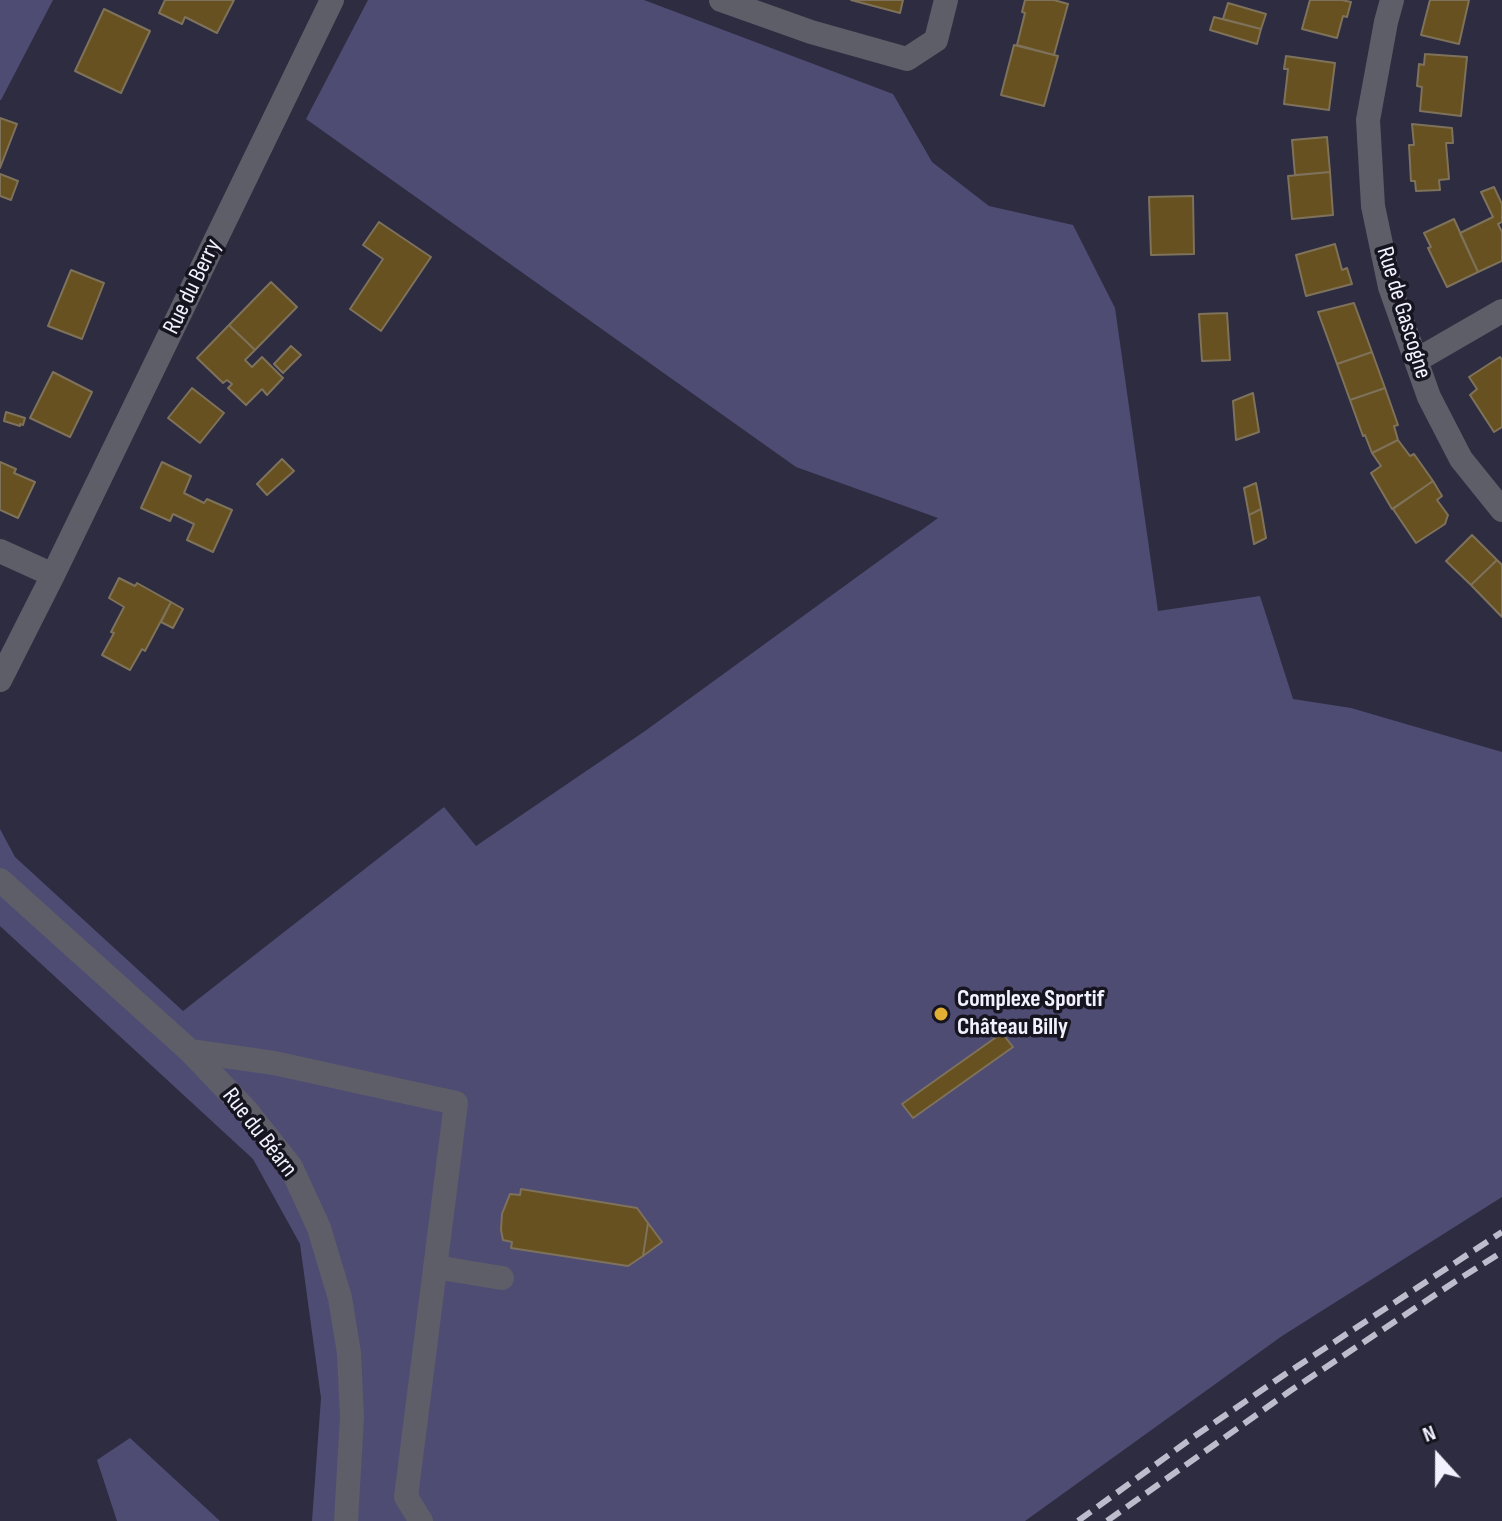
<!DOCTYPE html>
<html>
<head>
<meta charset="utf-8">
<style>
	body { margin:0 }
	#map { position:relative; width:1502px; height:1521px; overflow:hidden; background:#2d2c40; font-family:"Sofia Sans Condensed",sans-serif }
	canvas { display:block }
	.north { position:absolute; left:1398px; top:1417px; width:80px; height:80px; -webkit-text-stroke:6px #16151f; paint-order:stroke; rotate:339deg; font-size:22px; font-weight:700; line-height:32px; text-align:center; color:#f1f1ff }
	.north::after { content:''; display:block; margin:auto; width:28px; height:36px; background:#f1f1ff; clip-path:polygon(50% 0,100% 100%,50% 72%,0 100%) }
</style>
</head>
<body>
<div id="map">
<canvas width="1502" height="1521"></canvas>
<div class="north">N</div>
</div>
<script>
const context = document.querySelector('canvas').getContext('2d');
context.lineJoin = 'round';
function paint(path, color) { context.fillStyle = color; context.fill(path, 'evenodd'); }
const poly = rows => new Path2D(rows.map(r => 'M' + r).join(''));
function strokePath(path, color, width, dash) { context.strokeStyle = color; context.lineWidth = width; context.lineCap = dash ? 'butt' : 'round'; context.setLineDash(dash || []); context.stroke(path); }
function write(font, color, halo, rows, align = 'center') {
  context.font = font + ' "Sofia Sans Condensed",sans-serif'; context.lineWidth = 7; context.setLineDash([]); context.textBaseline = 'middle'; context.strokeStyle = halo; context.fillStyle = color; for (const [text, x, y, turn = 0] of rows) {
    context.save(); context.translate(x, y); context.rotate((+turn || 0) * Math.PI / 180); context.textAlign = isNaN(turn) ? turn : align; if (halo) context.strokeText(text, 0, 0); context.fillText(text, 0, 0); context.restore();
  }
}
paint(poly([
	[0,0,53,0,1,100,0,100],
	[368,0,644,0,893,94,932,162,989,206,1073,225,1115,308,1158,611,1260,596,1293,699,1351,708,1502,752,1502,1197,1282,1336,1025,1521,312,1521,321,1398,300,1244,253,1159,0,926,0,829,15,857,183,1011,444,807,476,846,645,731,938,518,796,467,306,119],
	[130,1438,220,1521,117,1521,97,1460]
]), '#4f4c74');
const building = poly([
	[165,0,234,0,217,33,185,17,182,24,159,13,165,0],
	[851,0,903,0,900,13,851,0],
	[1025,0,1054,0,1068,4,1054,55,1017,45,1025,13,1022,12,1025,0],
	[1310,0,1342,0,1351,2,1347,17,1343,16,1337,38,1302,29,1310,0],
	[1430,0,1469,0,1459,44,1421,35,1430,0],
	[1228,3,1266,14,1261,29,1223,19,1228,3],
	[104,9,150,31,121,93,75,71,104,9],
	[1214,17,1261,29,1257,44,1210,30,1214,17],
	[1014,45,1058,56,1044,106,1001,95,1014,45],
	[1425,54,1467,57,1461,116,1420,111,1422,87,1417,86,1419,64,1424,65,1425,54],
	[1286,56,1335,63,1329,110,1284,104,1288,69,1284,69,1286,56],
	[0,118,17,124,0,168,0,118],
	[1412,124,1452,128,1453,143,1446,143,1449,179,1439,180,1440,190,1416,191,1415,181,1411,181,1409,145,1414,145,1412,124],
	[1327,137,1330,172,1295,175,1292,140,1327,137],
	[1330,172,1333,215,1292,219,1288,176,1330,172],
	[0,174,18,181,11,200,0,196,0,174],
	[1494,187,1502,204,1502,222,1498,224,1502,232,1502,261,1478,272,1460,233,1493,217,1481,192,1494,187],
	[1193,196,1194,254,1151,255,1149,197,1193,196],
	[1454,219,1478,272,1447,287,1428,248,1431,247,1424,233,1454,219],
	[379,222,431,257,381,331,350,309,383,259,363,245,379,222],
	[1335,244,1342,270,1347,268,1352,284,1306,296,1296,255,1335,244],
	[71,270,104,283,82,339,48,326,71,270],
	[271,282,297,307,255,350,229,325,271,282],
	[1354,303,1372,352,1337,364,1318,312,1354,303],
	[1227,313,1230,360,1202,361,1199,314,1227,313],
	[229,325,255,350,245,360,252,367,262,357,283,378,267,395,262,389,246,405,228,388,232,384,227,380,223,383,197,358,229,325],
	[291,346,301,355,283,373,274,364,291,346],
	[1372,352,1385,388,1350,400,1337,364,1372,352],
	[1500,357,1502,360,1502,427,1494,432,1470,395,1477,389,1469,377,1500,357],
	[53,372,92,392,70,437,30,418,53,372],
	[192,388,224,413,200,443,168,418,192,388],
	[1385,388,1398,425,1394,426,1398,440,1372,453,1365,435,1363,436,1350,400,1385,388],
	[1253,393,1259,432,1236,440,1233,401,1253,393],
	[6,412,25,418,23,425,20,424,20,426,4,421,6,412],
	[1398,440,1410,456,1414,454,1433,481,1392,509,1371,473,1381,466,1372,453,1398,440],
	[282,459,294,471,267,495,257,484,282,459],
	[0,462,16,469,14,473,35,482,18,518,0,510,0,462],
	[162,462,191,476,184,493,204,503,207,499,232,510,213,552,187,540,194,524,173,514,170,521,141,508,162,462],
	[1433,481,1442,496,1437,500,1448,515,1445,524,1416,543,1393,509,1433,481],
	[1256,483,1261,509,1249,515,1244,488,1256,483],
	[1261,509,1266,538,1254,544,1249,515,1261,509],
	[1472,535,1497,560,1471,585,1446,561,1472,535],
	[1497,560,1502,565,1502,617,1471,585,1497,560],
	[119,578,135,586,137,583,171,602,145,651,142,649,130,670,102,655,114,633,111,632,124,607,109,598,119,578],
	[171,602,183,609,173,628,161,622,171,602],
	[1002,1033,1013,1047,913,1118,902,1104,1002,1033],
	[521,1189,637,1208,648,1223,643,1256,628,1266,511,1248,512,1242,503,1240,501,1230,502,1214,510,1194,520,1195,521,1189],
	[648,1223,662,1242,643,1256,648,1223]
]);
paint(building, '#675121');
strokePath(building, '#7e725b', 2);
strokePath(poly([
	[721,0,811,32,907,59,936,40,946,0],
	[1392,0,1386,22,1368,120,1373,206,1390,287,1429,397,1461,459,1502,510],
	[1417,360,1502,311],
	[0,551,53,575],
	[0,680,53,575,332,0],
	[0,880,190,1051,246,1110,291,1167,319,1228,340,1298,349,1353,352,1417,346,1521],
	[190,1051,274,1063,456,1103,406,1497,421,1521],
	[435,1267,502,1278]
]), '#5e5e69', 24);
strokePath(poly([
	[1078,1521,1192,1438,1281,1377,1502,1232],
	[1107,1521,1290,1391,1456,1281,1502,1252]
]), '#bcbccc', 6, [16, 8]);
for (const [x, y, r, color] of [
	[941,1014,8,"#e2af34"]
]) { const dot = new Path2D(); dot.arc(x, y, r, 0, 2 * Math.PI); context.fillStyle = color; context.fill(dot); strokePath(dot, '#16151f', 3); }
write('24px', '#f1f1ff', '#16151f', [
	["Rue du Berry",193,287,-64],
	["Rue de Gascogne",1403,313,73],
	["Rue du Béarn",259,1133,52]
]);
write('bold 24px', '#f1f1ff', '#16151f', [
	["Complexe Sportif",957,1000],
	["Château Billy",957,1028]
], 'left');
</script>
</body>
</html>
